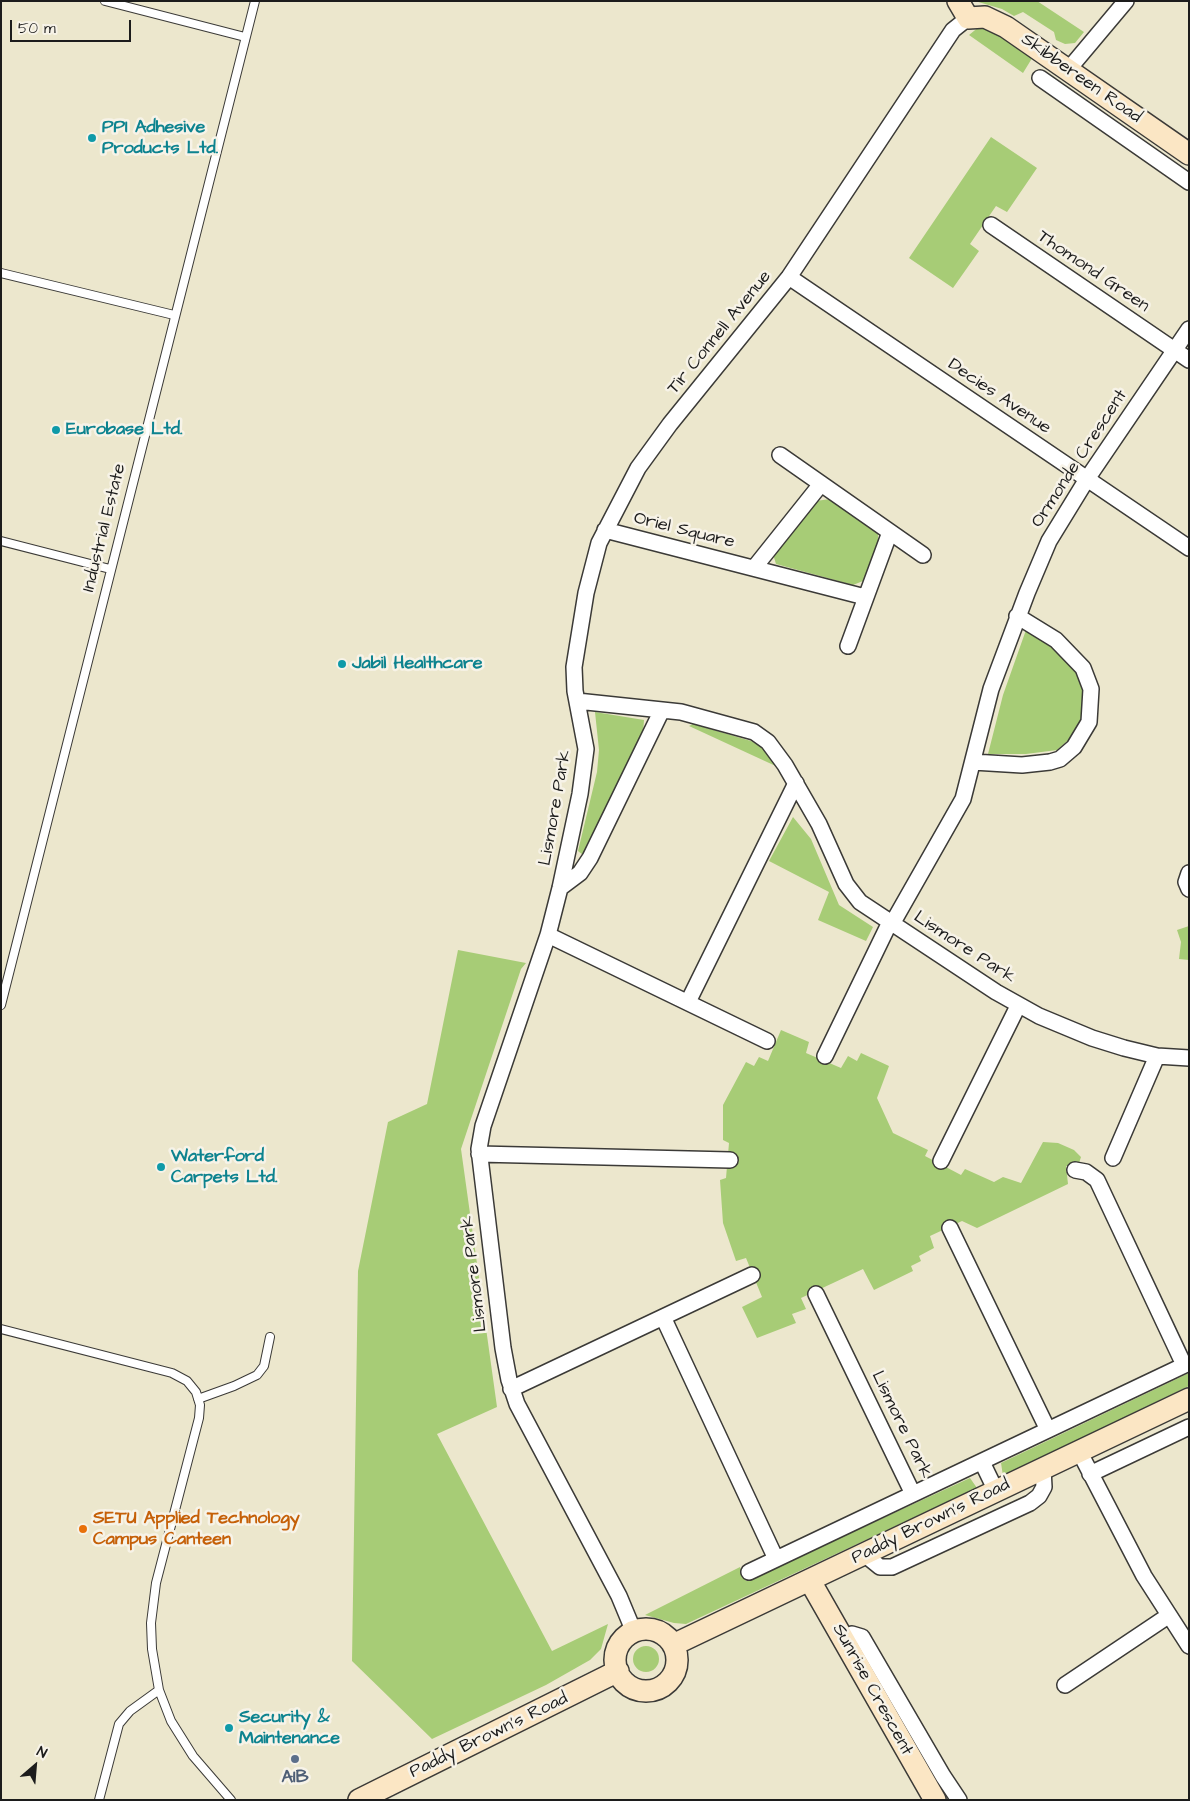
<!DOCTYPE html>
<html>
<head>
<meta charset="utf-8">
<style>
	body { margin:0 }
	#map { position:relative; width:1190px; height:1801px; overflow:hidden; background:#ece7cd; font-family:"Architects Daughter",sans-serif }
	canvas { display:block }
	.frame { position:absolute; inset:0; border:2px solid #1c1c1c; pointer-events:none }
	.north { position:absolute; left:10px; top:1741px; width:50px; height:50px; -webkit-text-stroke:4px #f7f3e8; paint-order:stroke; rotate:27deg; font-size:14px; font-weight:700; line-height:20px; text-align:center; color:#1c1c1c }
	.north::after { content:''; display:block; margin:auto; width:18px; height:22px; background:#1c1c1c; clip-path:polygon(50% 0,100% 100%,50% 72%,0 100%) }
	.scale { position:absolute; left:10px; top:20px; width:121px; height:22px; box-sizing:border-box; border:2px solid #1c1c1c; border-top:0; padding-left:6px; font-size:15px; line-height:18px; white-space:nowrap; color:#1c1c1c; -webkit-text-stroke:4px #f7f3e8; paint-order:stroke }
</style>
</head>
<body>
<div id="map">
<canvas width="1190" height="1801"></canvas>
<div class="frame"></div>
<div class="north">N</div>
<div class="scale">50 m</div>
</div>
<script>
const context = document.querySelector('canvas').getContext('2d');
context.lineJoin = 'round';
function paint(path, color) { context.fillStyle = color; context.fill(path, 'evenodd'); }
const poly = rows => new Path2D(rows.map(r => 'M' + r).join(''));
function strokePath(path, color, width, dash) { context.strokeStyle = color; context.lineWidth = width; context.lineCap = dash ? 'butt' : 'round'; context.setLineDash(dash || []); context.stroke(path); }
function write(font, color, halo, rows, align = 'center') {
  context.font = font + ' "Architects Daughter",sans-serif'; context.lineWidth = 5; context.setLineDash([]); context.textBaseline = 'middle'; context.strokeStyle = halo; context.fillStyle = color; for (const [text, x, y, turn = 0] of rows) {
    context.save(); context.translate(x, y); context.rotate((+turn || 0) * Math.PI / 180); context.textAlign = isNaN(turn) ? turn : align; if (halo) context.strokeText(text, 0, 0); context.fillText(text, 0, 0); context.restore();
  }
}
paint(poly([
	[975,1,1037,1,1084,32,1075,43,1065,44,1056,40,1054,32,1023,12,1014,16,1002,9],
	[987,25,1034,55,1023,73,969,35,980,26],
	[991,137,1037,168,1007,212,996,206,970,244,979,251,953,288,909,258],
	[830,499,878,533,878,543,863,581,853,585,776,564,773,554,816,501],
	[1026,630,1061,652,1078,671,1087,689,1085,716,1074,735,1057,750,1026,754,988,754,1003,695],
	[595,712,644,720,643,734,583,855,578,851,597,772,599,750],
	[693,724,751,741,767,750,780,768,689,726],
	[793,817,811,839,839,905,873,927,866,941,818,920,829,892,769,861],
	[1189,926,1189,960,1179,959,1181,942,1177,930],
	[458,950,526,963,521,969,461,1149,497,1407,437,1434,552,1651,608,1624,601,1649,590,1660,546,1685,432,1739,352,1661,358,1271,388,1122,427,1104],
	[781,1030,809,1042,806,1053,841,1068,848,1056,857,1061,861,1053,889,1066,877,1098,893,1133,928,1150,925,1156,961,1175,965,1169,994,1182,1003,1177,1021,1183,1043,1142,1058,1143,1074,1150,1081,1157,1078,1166,1066,1166,1068,1184,977,1228,962,1221,930,1236,934,1248,919,1256,921,1261,911,1266,913,1271,874,1290,863,1269,801,1298,806,1309,792,1314,796,1323,757,1338,742,1307,762,1297,746,1258,736,1261,723,1223,720,1180,726,1178,729,1143,723,1140,723,1105,746,1062,754,1066,759,1057,768,1061],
	[1189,1373,1189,1386,1003,1476,1001,1463],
	[970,1478,977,1488,686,1624,674,1623,645,1615,740,1567,746,1581],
	'633 1659a13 13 0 1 1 26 0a13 13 0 1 1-26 0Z'
]), '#a7cc76');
const lane = poly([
	[105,1,245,37],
	[1,273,174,315],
	[1,541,110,569],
	[1,1005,255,1],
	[1,1329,172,1373,187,1381,196,1392,200,1405,199,1418,156,1583,151,1623,152,1649,159,1690,171,1721,193,1756,231,1800],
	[198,1399,234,1386,257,1375,264,1366,270,1337],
	[99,1800,119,1724,130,1711,159,1690]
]);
const street = poly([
	[1068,70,1126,1],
	[1040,78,1189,182],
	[991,225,1189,360],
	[789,277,1189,548],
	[780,455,923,555],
	[605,530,865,597],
	[754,568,821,484],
	[848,646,890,532],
	[577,701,681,712,754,732,768,742,785,765,819,824,846,884,860,902,996,992,1039,1016,1092,1038,1124,1048,1157,1056,1189,1058],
	[973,762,1022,765,1050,762,1060,759,1074,747,1089,722,1091,689,1083,668,1056,640,1017,616],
	[1189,873,1186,882,1189,889],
	[560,888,580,873,590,858,662,710],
	[892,924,963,799,991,689,1027,593,1049,541,1087,479,1189,329],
	[548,935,767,1041],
	[688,1002,796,783],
	[825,1056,890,922],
	[479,1154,730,1160],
	[1113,1158,1157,1056],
	[941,1161,1018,1006],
	[1075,1170,1086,1172,1097,1180,1184,1365],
	[950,1228,1048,1430],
	[816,1294,913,1494],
	[663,1317,776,1559],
	[511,1389,752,1275],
	[1079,1451,1144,1576,1189,1646],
	[982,1462,996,1491],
	[1090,1474,1189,1427],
	[864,1554,880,1567,892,1567,1030,1503,1039,1496,1044,1487,1043,1469],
	[749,1572,1189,1363],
	[634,1632,619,1596,517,1404,509,1380,503,1348,479,1149,483,1126,548,935,560,888,580,794,586,749,575,691,574,667,586,593,599,543,638,468,670,424,789,277,953,30,968,18],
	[843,1639,852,1634,862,1637,943,1776,959,1800],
	[1065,1685,1168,1616]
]);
const secondary = poly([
	[958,1,968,18,985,17,1006,27,1189,154],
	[810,1581,935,1800],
	'615 1660a31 31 0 1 1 62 0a31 31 0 1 1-62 0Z',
	[673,1645,1189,1399],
	[359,1800,618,1671]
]);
strokePath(lane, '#3b3a37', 10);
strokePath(street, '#3b3a37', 18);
strokePath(secondary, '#3b3a37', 24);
strokePath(lane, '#fff', 8);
strokePath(street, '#fff', 15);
strokePath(secondary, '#fbe6c4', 21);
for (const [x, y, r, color] of [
	[92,138,5,"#0f9aa8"],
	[56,430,5,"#0f9aa8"],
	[342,664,5,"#0f9aa8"],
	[161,1167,5,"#0f9aa8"],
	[83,1529,5,"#e8710a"],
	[229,1728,5,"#0f9aa8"],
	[295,1759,5,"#5c6f8a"]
]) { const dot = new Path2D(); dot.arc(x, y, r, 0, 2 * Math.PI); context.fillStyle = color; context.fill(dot); strokePath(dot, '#f7f3e8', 2); }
write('18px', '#1c1c1c', '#f7f3e8', [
	["Skibbereen Road",1081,79,35],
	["Thomond Green",1093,272,34],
	["Tir Connell Avenue",720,333,-51],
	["Decies Avenue",999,397,34],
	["Ormonde Crescent",1080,459,-57],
	["Industrial Estate",105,528,-76],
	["Oriel Square",684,531,14],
	["Lismore Park",556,808,-80],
	["Lismore Park",964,948,33],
	["Lismore Park",475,1274,-97],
	["Lismore Park",901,1425,64],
	["Paddy Brown's Road",931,1522,-26],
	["Sunrise Crescent",872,1690,61],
	["Paddy Brown's Road",489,1736,-26]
]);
write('bold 18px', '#0d838f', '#f7f3e8', [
	["PPI Adhesive",102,128],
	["Products Ltd.",102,149],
	["Eurobase Ltd.",66,430],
	["Jabil Healthcare",352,664],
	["Waterford",171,1157],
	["Carpets Ltd.",171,1178],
	["Security &",239,1718],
	["Maintenance",239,1739]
], 'left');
write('bold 18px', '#c56008', '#f7f3e8', [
	["SETU Applied Technology",93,1519],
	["Campus Canteen",93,1540]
], 'left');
write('bold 18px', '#4e5e75', '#f7f3e8', [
	["AIB",295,1778]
]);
</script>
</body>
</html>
